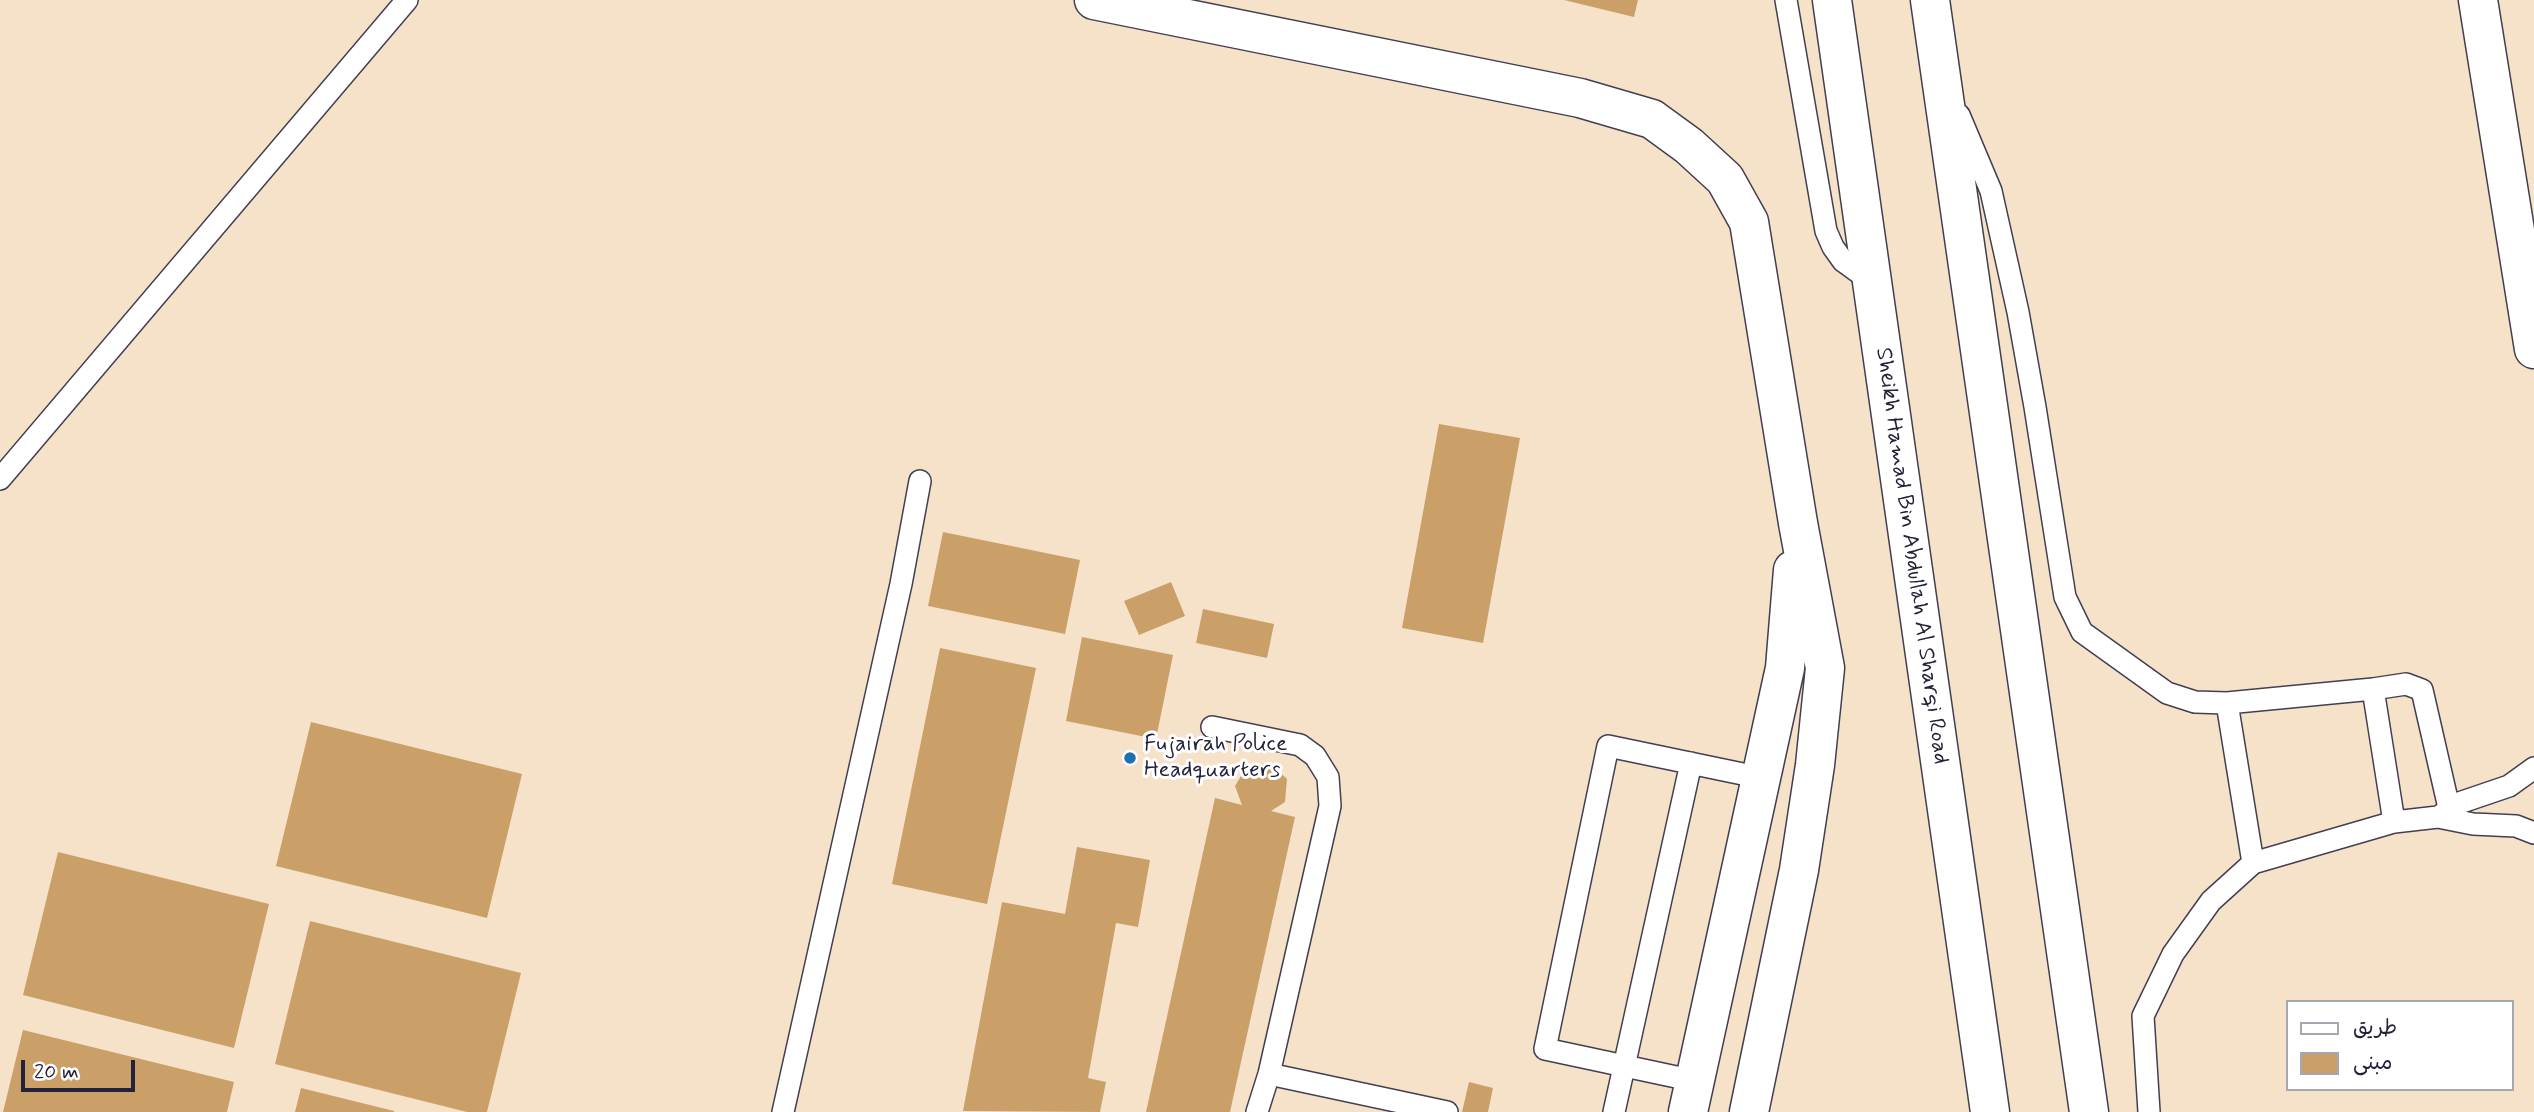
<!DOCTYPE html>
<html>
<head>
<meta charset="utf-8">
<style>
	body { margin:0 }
	#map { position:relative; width:2534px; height:1112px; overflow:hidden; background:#f6e2c9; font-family:Mynerve,"Playpen Sans Arabic",sans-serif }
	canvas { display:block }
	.legend { position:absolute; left:2286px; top:1000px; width:228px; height:91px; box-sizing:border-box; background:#fff; border:2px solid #a7a7b1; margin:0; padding:9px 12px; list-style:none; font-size:21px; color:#22223b }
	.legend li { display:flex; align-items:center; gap:14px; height:35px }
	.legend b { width:35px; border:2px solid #a7a7b1 }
	.scale { position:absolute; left:21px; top:1060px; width:114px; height:32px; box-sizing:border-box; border:4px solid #22223b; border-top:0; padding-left:9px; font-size:21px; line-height:24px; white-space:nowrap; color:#22223b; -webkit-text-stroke:5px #fff; paint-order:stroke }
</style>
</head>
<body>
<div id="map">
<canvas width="2534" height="1112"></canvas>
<ul class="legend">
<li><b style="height:9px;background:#fff"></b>طريق</li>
<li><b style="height:19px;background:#caa068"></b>مبنى</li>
</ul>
<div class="scale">20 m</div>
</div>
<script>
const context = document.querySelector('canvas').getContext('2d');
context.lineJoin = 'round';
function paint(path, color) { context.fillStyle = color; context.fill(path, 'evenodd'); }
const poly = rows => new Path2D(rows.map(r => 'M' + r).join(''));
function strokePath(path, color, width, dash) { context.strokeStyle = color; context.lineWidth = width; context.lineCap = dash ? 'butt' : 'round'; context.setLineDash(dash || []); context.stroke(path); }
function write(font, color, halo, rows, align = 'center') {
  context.font = font + ' Mynerve,sans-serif'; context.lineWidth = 6; context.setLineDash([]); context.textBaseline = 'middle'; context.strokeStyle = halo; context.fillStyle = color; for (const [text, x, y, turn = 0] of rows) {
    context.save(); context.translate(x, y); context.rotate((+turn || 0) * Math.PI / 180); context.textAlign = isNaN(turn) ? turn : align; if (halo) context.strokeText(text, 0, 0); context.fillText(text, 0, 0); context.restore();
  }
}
paint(poly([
	[1564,0,1638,0,1634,17],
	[1439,424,1520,438,1483,643,1402,628],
	[943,532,1080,560,1065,634,928,606],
	[1171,582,1185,616,1139,635,1124,601],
	[1203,609,1274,624,1267,658,1196,643],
	[1082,637,1173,655,1156,739,1066,721],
	[940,648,1036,668,987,904,892,884],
	[311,722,522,774,487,918,276,866],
	[1270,763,1287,779,1285,802,1271,811,1295,817,1230,1112,1146,1112,1215,798,1242,805,1235,786,1247,766],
	[1077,847,1150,860,1138,927,1116,923,1088,1078,1106,1082,1100,1112,963,1111,1002,902,1065,914],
	[58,852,269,904,234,1048,23,995],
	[310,921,521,973,487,1112,467,1112,275,1064],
	[23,1030,234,1082,227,1112,3,1112],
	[1469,1082,1493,1088,1488,1112,1462,1112],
	[301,1088,394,1111,394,1112,295,1112]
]), '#caa068');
const lane = poly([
	[1786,0,1826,231,1833,247,1843,261,1872,282],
	[1959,115,1991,191,2018,312,2035,407,2065,597,2082,632,2167,693,2195,702,2227,703,2373,689,2394,822],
	[0,479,407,0],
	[2373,689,2406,684,2422,690,2449,808],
	[2227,703,2253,863],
	[1212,727,1300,745,1315,756,1328,777,1330,806,1269,1074,1257,1112],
	[2440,816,2459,803,2509,786,2534,768],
	[1269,1074,1447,1112],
	[1695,1081,1545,1049,1608,746,1762,778],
	[783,1112,901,584,920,481],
	[1614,1112,1691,763],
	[2149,1112,2143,1016,2173,954,2211,901,2253,863,2394,822,2438,817,2473,824,2516,826,2534,833]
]);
const secondary = poly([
	[1094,0,1580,98,1652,119,1689,146,1725,179,1749,222,1798,523,1825,668,1815,765,1799,870,1749,1112],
	[2478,0,2534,349],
	[1688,1112,1785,668,1793,570]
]);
const highway = poly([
	[1832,0,1990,1112],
	[1930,0,2089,1112]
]);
strokePath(lane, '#423f50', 24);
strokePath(secondary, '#423f50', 41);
strokePath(highway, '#423f50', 41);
strokePath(lane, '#fff', 21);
strokePath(secondary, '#fff', 38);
strokePath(highway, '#fff', 38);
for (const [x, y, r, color] of [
	[1130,758,7,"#1f6fb2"]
]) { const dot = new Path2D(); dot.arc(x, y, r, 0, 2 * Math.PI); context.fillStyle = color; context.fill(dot); strokePath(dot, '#fff', 2.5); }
write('23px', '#22223b', '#fff', [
	["Sheikh Hamad Bin Abdullah Al Sharqi Road",1911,556,82]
]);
write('23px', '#22223b', '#fff', [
	["Fujairah Police",1144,745],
	["Headquarters",1144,771]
], 'left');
</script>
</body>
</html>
